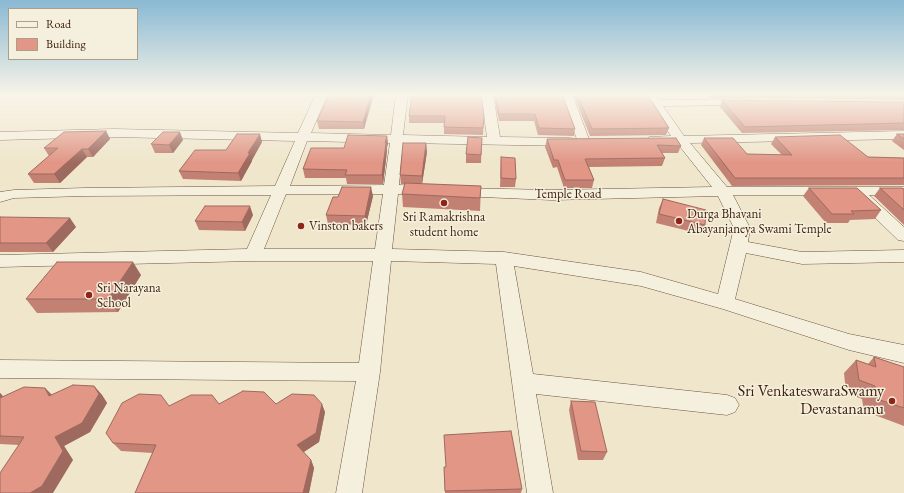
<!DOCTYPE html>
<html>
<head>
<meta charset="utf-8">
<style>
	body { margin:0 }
	#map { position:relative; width:904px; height:493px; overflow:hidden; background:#efe6cc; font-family:"EB Garamond",serif }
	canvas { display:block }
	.legend { position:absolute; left:8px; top:8px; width:130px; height:52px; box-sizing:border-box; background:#f5efde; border:1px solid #ad9d8b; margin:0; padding:5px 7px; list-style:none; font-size:12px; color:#40230e }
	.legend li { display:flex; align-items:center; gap:8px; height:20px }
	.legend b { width:20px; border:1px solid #ad9d8b }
</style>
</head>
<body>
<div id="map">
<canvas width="904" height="493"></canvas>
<ul class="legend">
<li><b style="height:5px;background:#f5efde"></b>Road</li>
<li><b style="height:11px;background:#e19686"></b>Building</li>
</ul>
</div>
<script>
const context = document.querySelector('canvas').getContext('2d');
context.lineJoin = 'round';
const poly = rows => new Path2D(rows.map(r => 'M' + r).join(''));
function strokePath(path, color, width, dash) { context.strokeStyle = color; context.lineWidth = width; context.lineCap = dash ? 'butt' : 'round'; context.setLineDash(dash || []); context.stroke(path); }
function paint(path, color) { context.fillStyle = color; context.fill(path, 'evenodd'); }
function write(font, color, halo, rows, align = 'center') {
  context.font = font + ' "EB Garamond",serif'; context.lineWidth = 3; context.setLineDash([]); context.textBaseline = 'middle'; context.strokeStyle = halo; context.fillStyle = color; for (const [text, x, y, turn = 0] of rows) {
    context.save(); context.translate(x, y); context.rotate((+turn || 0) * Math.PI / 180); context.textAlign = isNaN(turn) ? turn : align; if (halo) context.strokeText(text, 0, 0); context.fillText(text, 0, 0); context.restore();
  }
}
const street = poly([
	[316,94,328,94,311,133,391,135,396,94,408,94,403,135,487,137,481,94,493,94,500,137,570,138,575,139,576,142,575,145,570,146,403,143,399,185,425,186,430,187,432,190,430,193,425,194,398,194,392,249,504,252,641,272,718,294,734,228,718,196,552,200,458,196,453,195,451,192,453,189,458,188,552,190,712,187,677,143,649,143,648,140,649,137,671,136,644,94,655,94,659,100,745,99,749,100,751,102,749,104,745,105,663,106,684,136,904,131,904,139,690,143,727,187,904,187,904,195,869,195,904,227,904,241,898,240,858,201,855,198,857,195,733,195,750,228,748,242,802,252,904,250,904,262,802,264,746,253,735,299,849,334,904,345,904,363,849,350,723,309,641,286,514,266,533,374,727,395,735,398,739,405,735,412,727,415,536,394,553,493,527,493,496,264,391,261,380,372,362,493,336,493,356,381,0,378,0,360,359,363,373,261,253,261,0,267,0,255,247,249,271,195,85,196,14,198,0,202,0,192,14,190,85,188,275,186,295,141,114,137,0,140,0,132,114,129,298,133,316,94],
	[307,141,390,143,384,185,290,186,307,141],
	[286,194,383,194,375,249,264,249,286,194],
	[560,94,572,94,590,142,589,145,579,145,578,142,560,94]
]);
strokePath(street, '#6c543e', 1);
paint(street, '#f5efde');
paint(poly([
	[374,94,364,129,319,129,317,121],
	[493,94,562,94,575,129,574,136,538,135,534,121,499,121],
	[573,94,647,94,669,128,666,135,590,136],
	[707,94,904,94,904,100,710,98],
	[722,100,904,102,904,130,742,133,720,107],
	[409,116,484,116,483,135,444,134,444,123,409,123],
	[106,131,110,139,93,157,87,157,60,183,34,183,28,174,49,156,44,148],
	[897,134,904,134,904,150,892,141],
	[387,136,388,144,387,147,387,151,383,184,347,184,346,178,305,178,303,169,344,148],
	[775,137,868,157,904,158,904,185,732,186,701,145,704,138,747,154,782,155,771,144],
	[482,138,481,163,466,163,466,154],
	[547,139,681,146,678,153,662,153,665,158,662,166,589,167,594,180,592,188,564,188,557,167,553,168,545,147],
	[183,140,173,153,155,153,151,144],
	[262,142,252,160,252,161,241,181,183,179,179,171,226,150],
	[426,143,427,152,422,184,481,186,480,211,403,207,402,194,405,184,401,184,400,175],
	[501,157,516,179,515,187,500,187],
	[809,188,881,210,875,219,850,220,848,223,826,223,803,196],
	[880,188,904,189,904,225,874,196],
	[373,196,366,225,328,224,326,215],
	[663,199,705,225,701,234,656,223,659,208],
	[253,215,245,231,199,230,195,221],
	[0,217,76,227,53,252,0,252],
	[141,275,118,312,37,313,26,299],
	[874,357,904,367,904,426,864,411,862,399,846,393,844,373,856,360,868,364],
	[94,386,102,395,107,403,90,432,64,446,73,460,19,445,0,444,0,393,2,395,3,397,45,388,52,395],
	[571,401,607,452,603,460,578,460,569,410],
	[219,404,276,404,325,412,319,442,303,452,311,460,314,468,309,493,135,493,153,453,121,451,113,443,169,406],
	[444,467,522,489,521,493,445,493]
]), '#c28173');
paint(poly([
	[371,94,374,94,364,129,363,122],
	[106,131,110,139,93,157,88,149],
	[180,132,183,140,173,153,169,145],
	[260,134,262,142,252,160,252,161,241,181,238,173,248,153],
	[387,136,388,144,387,147,387,151,383,184,382,175,385,143],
	[426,143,427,152,422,184,422,176],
	[82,149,87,157,60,183,54,174],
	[371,187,373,196,366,225,365,216],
	[250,206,253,215,245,231,242,222],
	[70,218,76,227,53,252,46,243],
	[133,262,141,275,118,312,108,299],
	[94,386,102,395,107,403,90,432,64,446,73,460,53,493,30,493,55,437],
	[45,388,54,397,49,396],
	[0,393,2,395,8,408,0,401],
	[322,404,325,412,319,442,301,454,297,445],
	[311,460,314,468,309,493,303,493]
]), '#9e695e');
const building = poly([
	[329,94,371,94,363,122,317,121,329,94],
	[412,94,481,94,484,116,483,128,444,127,445,116,409,116,412,94],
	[495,94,562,94,575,129,539,128,535,114,499,114,495,94],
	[577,94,647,94,669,128,592,129,577,94],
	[722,100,904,102,904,123,745,127,722,100],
	[106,131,88,149,82,149,54,174,28,174,58,148,44,148,64,132,106,131],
	[163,132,180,132,169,145,151,144,163,132],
	[237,134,260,134,248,153,250,153,238,173,179,171,195,150,226,150,237,134],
	[897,134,904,134,904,139,897,134],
	[348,135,387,136,385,143,386,143,382,175,345,175,347,170,303,169,311,148,344,148,348,135],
	[840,135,868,157,904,158,904,178,735,178,704,138,733,138,747,154,792,155,775,137,840,135],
	[468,137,482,138,481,155,466,154,468,137],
	[676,138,681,146,657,145,665,158,585,159,594,180,565,180,558,160,554,160,547,139,676,138],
	[403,143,426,143,422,176,400,175,403,143],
	[501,157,515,158,516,179,501,178,501,157],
	[405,183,481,186,480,198,402,194,405,183],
	[342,187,371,187,365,216,326,215,333,197,338,197,342,187],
	[809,188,857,188,881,210,851,211,854,214,832,214,809,188],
	[880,188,902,188,904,189,904,210,880,188],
	[663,199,706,210,705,225,659,214,663,199],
	[205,206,250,206,242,222,195,221,205,206],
	[0,217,70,218,46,243,0,243,0,217],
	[57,262,133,262,108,299,26,299,57,262],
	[874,357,904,367,904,408,877,399,875,386,859,380,856,360,876,367,874,357],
	[73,385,94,386,99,394,82,423,55,437,63,451,42,486,30,493,0,493,0,473,24,437,0,436,0,398,24,387,45,388,49,396,73,385],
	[243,391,264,392,276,404,292,394,314,395,322,404,316,433,297,445,311,460,303,493,135,493,156,445,113,443,106,433,122,403,139,394,161,395,169,406,191,395,212,395,219,404,243,391],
	[571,401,595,402,607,452,581,451,571,401],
	[511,431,522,489,445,491,444,467,446,467,444,435,511,431]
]);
paint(building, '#e19686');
strokePath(building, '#9e695e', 1);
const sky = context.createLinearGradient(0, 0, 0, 163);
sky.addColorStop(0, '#89b9d3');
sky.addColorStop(0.58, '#f8f4e8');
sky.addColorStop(1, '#f8f4e800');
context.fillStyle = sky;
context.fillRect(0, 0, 904, 163);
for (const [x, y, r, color] of [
	[444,203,4,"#8f2418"],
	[679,221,4,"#8f2418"],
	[301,226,4,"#8f2418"],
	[89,295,4,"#8f2418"],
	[892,401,4,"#8f2418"]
]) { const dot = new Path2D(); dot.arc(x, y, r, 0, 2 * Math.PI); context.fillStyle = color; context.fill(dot); strokePath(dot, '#f5efde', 1.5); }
write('13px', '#40230e', '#f5efde', [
	["Temple Road",568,194]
]);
write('13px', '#40230e', '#f5efde', [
	["Durga Bhavani",687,214],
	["Abayanjaneya Swami Temple",687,229],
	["Sri Ramakrishna",444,217,"center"],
	["student home",444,232,"center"],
	["Vinston bakers",309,226],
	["Sri Narayana",97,288],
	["School",97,303]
], 'left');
write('16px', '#40230e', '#f5efde', [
	["Sri VenkateswaraSwamy",884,392],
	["Devastanamu",884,410]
], 'right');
</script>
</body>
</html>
